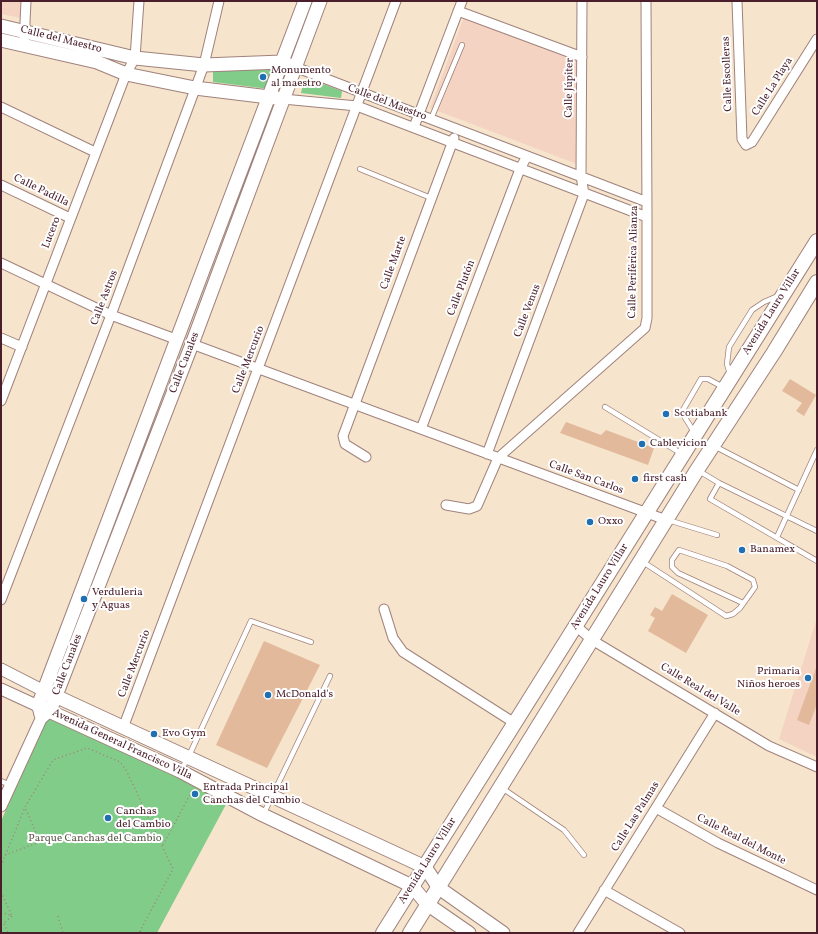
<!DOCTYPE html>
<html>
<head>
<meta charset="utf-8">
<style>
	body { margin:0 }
	#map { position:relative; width:818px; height:934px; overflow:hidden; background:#f6e4cc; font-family:Vollkorn,serif }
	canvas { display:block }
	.frame { position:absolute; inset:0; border:2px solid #4a1f2b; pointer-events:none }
</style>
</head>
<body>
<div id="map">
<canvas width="818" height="934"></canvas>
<div class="frame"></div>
</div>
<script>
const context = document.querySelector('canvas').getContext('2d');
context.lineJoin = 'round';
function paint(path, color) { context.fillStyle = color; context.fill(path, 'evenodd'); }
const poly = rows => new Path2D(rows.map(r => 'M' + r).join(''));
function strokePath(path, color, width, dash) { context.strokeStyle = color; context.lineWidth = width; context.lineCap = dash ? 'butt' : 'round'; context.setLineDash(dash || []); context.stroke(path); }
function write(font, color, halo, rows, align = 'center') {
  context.font = font + ' Vollkorn,serif'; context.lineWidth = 4; context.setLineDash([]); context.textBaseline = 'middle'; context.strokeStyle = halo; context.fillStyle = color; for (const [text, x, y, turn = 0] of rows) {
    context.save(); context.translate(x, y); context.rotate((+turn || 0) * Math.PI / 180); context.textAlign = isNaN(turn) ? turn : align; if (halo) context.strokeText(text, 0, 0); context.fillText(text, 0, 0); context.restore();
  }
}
paint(poly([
	[1,1,22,1,21,18,1,14],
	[464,17,579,62,577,164,430,108],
	[817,618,817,757,779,739]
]), '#f5d3c2');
paint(poly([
	[275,66,269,89,213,82,213,69],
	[307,78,342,91,341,98,301,93,304,80],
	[48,716,230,797,157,933,1,933,1,821]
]), '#82cc89');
paint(poly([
	[790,379,816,395,804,416,796,411,802,403,782,391],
	[566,422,601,435,606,430,654,448,648,465,560,433],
	[672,594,708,615,686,653,648,631,655,618,650,615,655,607,662,611],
	[264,641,320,665,267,768,216,745],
	[816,668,817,704,809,725,797,720]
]), '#e2ba9b');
const service = poly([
	[431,119,462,45],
	[360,169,431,198],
	[730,374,727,364,729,347,752,310,764,302,778,296],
	[605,407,682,454],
	[694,432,684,416,683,410,701,379,708,379,723,387],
	[714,446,799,490],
	[699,471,719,483,817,531],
	[719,483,710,499,817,561],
	[668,520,717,535],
	[777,537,817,450],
	[643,562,726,616,733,614,740,608,755,587,753,580,727,566,679,550,672,560,672,567,678,573,743,603],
	[181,770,188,758,251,621,311,642],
	[1,781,10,785],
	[502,788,564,830,584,855],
	[264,813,330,676]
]);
const minor = poly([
	[737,1,742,139,746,145,752,142,817,39],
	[458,11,582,57],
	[24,44,26,1],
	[295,67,647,202],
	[283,99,357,106,647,217],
	[1,107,95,152],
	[414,127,462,1],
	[1,185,70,218],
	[1,263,111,315,178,340],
	[1,338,22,347],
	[192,344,666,520],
	[1,401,126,74,135,58,139,1],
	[421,429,520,169,527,156],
	[487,454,584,194,581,176,582,1],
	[366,457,345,444,343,436,454,138],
	[446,505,469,509,477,506,498,458,645,328,647,318,647,217,646,1],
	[1,600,111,315,204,65,219,1],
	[384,609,393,638,403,652,513,722],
	[576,626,592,640,769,746,817,767],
	[123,728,396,1],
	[656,808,718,843,817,890],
	[604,890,680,933],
	[578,933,715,713]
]);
const tertiary = poly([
	[1,669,42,690],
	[1,689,38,706,40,715],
	[1,806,41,719,50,711]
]);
const secondary = poly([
	[305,1,38,706,180,771,263,815,412,886,427,904,469,933],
	[1,26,135,58,204,65,282,62,289,65],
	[1,40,97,62,126,74,195,88,277,98],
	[49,693,425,867,439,888,503,933],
	[50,711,192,344,320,1]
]);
const primary = poly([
	[383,933,817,241],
	[410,933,697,470,774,352,817,282]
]);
strokePath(service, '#a0827c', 6);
strokePath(minor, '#a0827c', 11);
strokePath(tertiary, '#a0827c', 13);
strokePath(secondary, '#a0827c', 15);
strokePath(primary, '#a0827c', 16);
strokePath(poly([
	[163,845,192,791],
	[5,855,40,842,25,807],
	[1,866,25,807,53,760,87,748,120,762,126,770,173,869,139,933],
	[1,892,12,916],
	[1,912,12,916,4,923],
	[58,916,63,933],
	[1,924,4,923,8,933],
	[140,931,143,933]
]), '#a0827c', 1.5, [1, 3]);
strokePath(service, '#fff', 4.5);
strokePath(minor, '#fff', 9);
strokePath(tertiary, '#fff', 11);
strokePath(secondary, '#fff', 13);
strokePath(primary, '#fff', 14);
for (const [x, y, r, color] of [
	[263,77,4,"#1f6fb2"],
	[666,414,4,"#1f6fb2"],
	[642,444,4,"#1f6fb2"],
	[635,479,4,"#1f6fb2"],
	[590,522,4,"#1f6fb2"],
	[742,550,4,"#1f6fb2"],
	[84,599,4,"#1f6fb2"],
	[808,678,4,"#1f6fb2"],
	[268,695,4,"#1f6fb2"],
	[154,734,4,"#1f6fb2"],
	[195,794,4,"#1f6fb2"],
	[108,818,4,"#1f6fb2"]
]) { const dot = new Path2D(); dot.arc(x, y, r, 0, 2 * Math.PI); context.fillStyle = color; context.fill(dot); strokePath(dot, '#fff', 1.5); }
write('11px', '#4a1f2b', '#fff', [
	["Calle del Maestro",61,40,14],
	["Calle Escolleras",728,74,-92],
	["Calle La Playa",773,87,-58],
	["Calle Júpiter",570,88,-89],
	["Calle del Maestro",387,103,21],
	["Calle Padilla",41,191,26],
	["Lucero",52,233,-69],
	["Calle Periférica Alianza",634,262,-89],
	["Calle Marte",394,263,-70],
	["Calle Plutón",462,288,-69],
	["Calle Astros",105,298,-69],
	["Calle Venus",528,311,-69],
	["Avenida Lauro Villar",772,312,-58],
	["Calle Mercurio",249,360,-69],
	["Calle Canales",185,363,-69],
	["Calle San Carlos",586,478,20],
	["Avenida Lauro Villar",600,587,-58],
	["Calle Mercurio",135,664,-69],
	["Calle Canales",68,665,-69],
	["Calle Real del Valle",700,690,31],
	["Avenida General Francisco Villa",122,745,25],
	["Calle Las Palmas",636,817,-58],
	["Calle Real del Monte",741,840,27],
	["Avenida Lauro Villar",428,861,-58]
]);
write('11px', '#4a1f2b', '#fff', [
	["Monumento",271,71],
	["al maestro",271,84],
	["Scotiabank",674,414],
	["Cablevicion",650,444],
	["first cash",643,479],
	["Oxxo",598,522],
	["Banamex",750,550],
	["Verduleria",92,593],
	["y Aguas",92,606],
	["Primaria",800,672,"right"],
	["Niños heroes",800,685,"right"],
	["McDonald's",276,695],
	["Evo Gym",162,734],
	["Entrada Principal",203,788],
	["Canchas del Cambio",203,801],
	["Canchas",116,812],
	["del Cambio",116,825]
], 'left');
write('11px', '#5e5c4c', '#fff', [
	["Parque Canchas del Cambio",95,839]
]);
</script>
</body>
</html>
